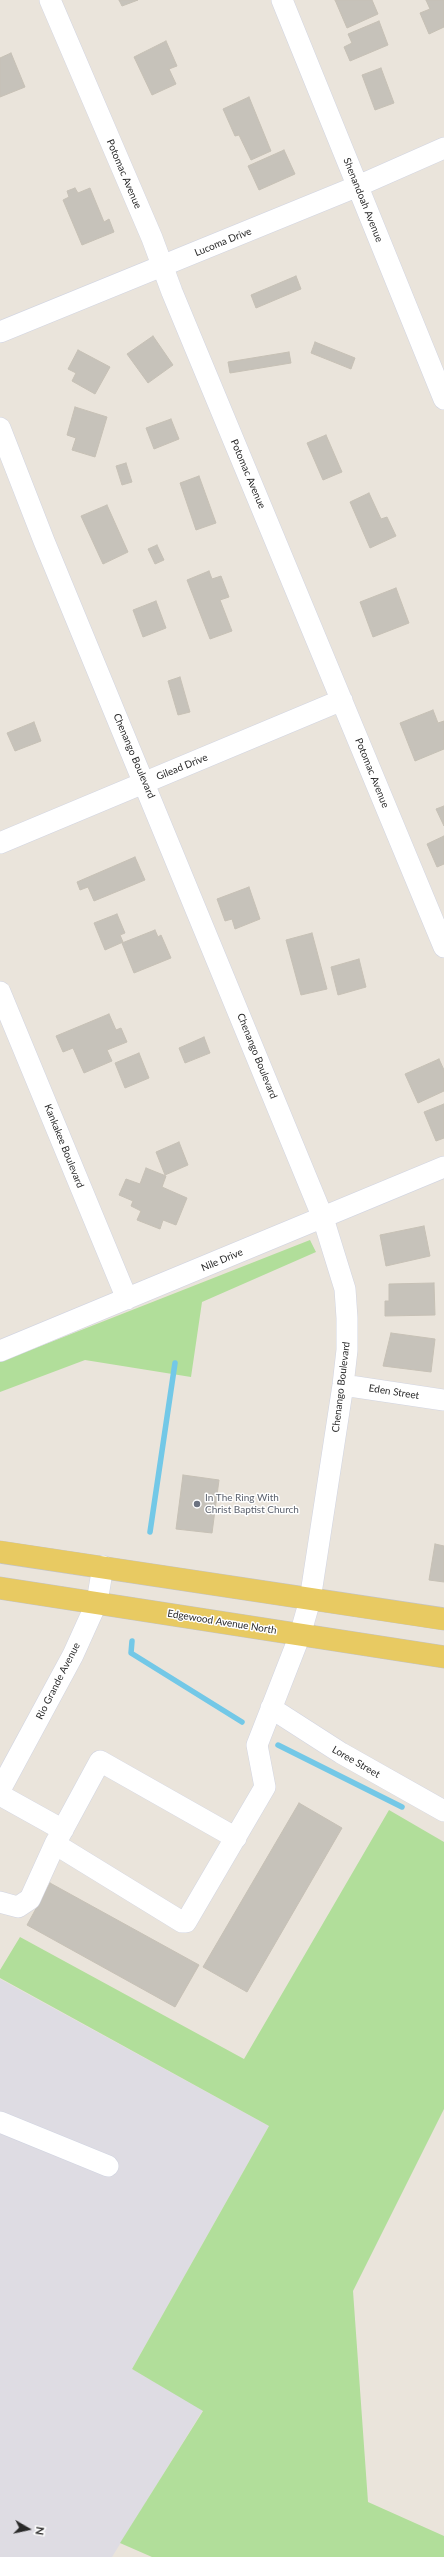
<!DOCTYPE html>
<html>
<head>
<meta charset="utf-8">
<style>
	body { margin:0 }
	#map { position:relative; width:444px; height:2557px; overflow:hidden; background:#eae4db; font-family:Lato,sans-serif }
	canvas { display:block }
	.north { position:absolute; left:8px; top:2509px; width:40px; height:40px; -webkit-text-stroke:3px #fff; paint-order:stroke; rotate:99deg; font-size:11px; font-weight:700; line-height:16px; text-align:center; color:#292929 }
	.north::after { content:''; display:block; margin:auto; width:14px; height:18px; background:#292929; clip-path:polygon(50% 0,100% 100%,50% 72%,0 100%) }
</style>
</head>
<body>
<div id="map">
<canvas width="444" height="2557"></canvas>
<div class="north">N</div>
</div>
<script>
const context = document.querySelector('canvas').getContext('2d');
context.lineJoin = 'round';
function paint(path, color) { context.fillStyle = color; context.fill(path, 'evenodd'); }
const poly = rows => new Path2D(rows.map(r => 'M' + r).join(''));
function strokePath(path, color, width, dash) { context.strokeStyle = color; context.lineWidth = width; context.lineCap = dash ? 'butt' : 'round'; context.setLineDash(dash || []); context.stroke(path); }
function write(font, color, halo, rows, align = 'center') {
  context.font = font + ' Lato,sans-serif'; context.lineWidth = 3; context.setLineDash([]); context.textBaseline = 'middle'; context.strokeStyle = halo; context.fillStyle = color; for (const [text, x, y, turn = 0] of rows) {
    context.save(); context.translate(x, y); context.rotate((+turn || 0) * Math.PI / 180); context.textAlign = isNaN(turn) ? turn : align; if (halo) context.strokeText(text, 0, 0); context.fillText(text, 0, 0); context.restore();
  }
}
paint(poly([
	[0,1979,269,2126,132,2369,203,2410,112,2557,0,2557]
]), '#dedce3');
paint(poly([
	[310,1240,316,1252,202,1302,191,1377,85,1360,0,1392,0,1362],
	[389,1810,444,1842,444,2109,353,2291,368,2502,444,2536,444,2557,152,2557,120,2543,203,2411,132,2369,269,2126,0,1978,0,1970,20,1937,244,2059]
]), '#b1de9a');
strokePath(poly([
	[150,1532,175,1363],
	[132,1641,131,1653,242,1722],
	[278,1745,402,1807]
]), '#73c8e7', 5.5);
const building = poly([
	[119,0,138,0,122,6,119,0],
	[335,0,372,0,378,14,347,28,335,0],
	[426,0,444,0,444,27,429,34,420,13,430,9,426,0],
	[379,21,388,45,350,61,344,47,352,43,348,34,379,21],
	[166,41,177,66,169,69,176,84,152,95,134,57,166,41],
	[11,53,25,87,0,97,0,58,11,53],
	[381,68,394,103,375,110,362,75,381,68],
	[249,97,271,151,251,160,239,135,235,136,223,109,249,97],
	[284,150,295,174,259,190,248,166,284,150],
	[75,188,78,193,90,188,104,222,109,219,114,232,82,245,63,200,69,197,67,191,75,188],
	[296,276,301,289,256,308,251,295,296,276],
	[153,336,173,365,148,383,127,354,153,336],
	[315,342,355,358,351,369,311,353,315,342],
	[78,350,110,367,95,394,72,381,76,373,68,369,78,350],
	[289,352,291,363,230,373,228,362,289,352],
	[75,407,107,417,95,457,72,450,76,438,67,435,75,407],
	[171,419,179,439,154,449,146,428,171,419],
	[326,435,342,472,323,480,307,443,326,435],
	[126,463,132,482,122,485,116,466,126,463],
	[199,476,216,523,196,530,180,483,199,476],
	[369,493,381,519,387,517,396,536,370,548,350,502,369,493],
	[107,505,128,552,103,564,81,516,107,505],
	[157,545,164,560,155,564,148,549,157,545],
	[209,571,212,579,221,576,229,597,220,600,232,631,210,639,187,580,209,571],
	[396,588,409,623,373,637,360,602,396,588],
	[156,601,166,628,143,637,133,610,156,601],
	[180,677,190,712,178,715,168,681,180,677],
	[433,710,438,723,444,721,444,749,415,761,400,723,433,710],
	[34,722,41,741,15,751,7,733,34,722],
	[444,806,444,826,436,809,444,806],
	[444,836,444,864,437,867,427,844,444,836],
	[135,857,145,880,94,901,88,887,80,890,77,882,135,857],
	[249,887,260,919,235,929,232,919,225,921,217,899,249,887],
	[117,914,125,933,120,935,123,942,105,950,94,923,117,914],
	[155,930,158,937,161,935,171,958,134,973,122,943,155,930],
	[312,933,327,989,301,995,286,940,312,933],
	[359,959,366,987,338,995,331,967,359,959],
	[109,1014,116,1030,121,1028,127,1042,107,1050,112,1061,84,1073,73,1048,63,1052,56,1036,109,1014],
	[204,1037,210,1053,185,1063,179,1048,204,1037],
	[139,1053,149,1078,125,1088,115,1063,139,1053],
	[439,1059,444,1070,444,1091,418,1103,405,1074,439,1059],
	[444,1104,444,1138,436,1141,424,1112,444,1104],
	[179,1142,188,1165,165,1175,156,1152,179,1142],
	[146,1168,166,1176,162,1187,187,1198,176,1225,163,1220,160,1229,137,1220,141,1211,131,1206,133,1201,119,1195,126,1179,140,1184,146,1168],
	[424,1226,430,1256,386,1266,380,1235,424,1226],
	[434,1283,435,1315,385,1316,385,1301,389,1301,389,1284,434,1283],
	[391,1333,435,1339,431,1372,383,1366,391,1333],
	[183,1475,219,1480,212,1533,176,1529,183,1475],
	[435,1544,444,1546,444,1582,429,1580,435,1544],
	[299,1803,342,1828,247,1992,203,1967,299,1803],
	[50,1883,199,1965,175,2007,27,1925,50,1883]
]);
paint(building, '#c6c2ba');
strokePath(building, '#c6c0b5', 1);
const minor = poly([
	[50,0,152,238,172,292,444,947],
	[282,0,444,399],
	[0,332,358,186,444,148],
	[0,428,44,541,323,1218,345,1289,347,1318,347,1350,343,1385,310,1600,300,1635,257,1745,265,1787,186,1922,182,1922,55,1844],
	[0,843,342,700],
	[0,992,127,1299],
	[0,1351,444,1167],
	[343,1385,444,1400],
	[271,1708,341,1753,444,1811],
	[0,1790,73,1655,97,1602,103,1566],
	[0,1795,63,1830],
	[0,1902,18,1907,30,1899,55,1844,100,1761,236,1838],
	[0,2122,108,2166]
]);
const major = poly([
	[0,1552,444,1619],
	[0,1588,444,1657]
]);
strokePath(minor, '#d1d4e1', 22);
strokePath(major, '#c3c3c3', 23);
strokePath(minor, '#fff', 21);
strokePath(major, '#e8ca62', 22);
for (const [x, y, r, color] of [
	[197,1504,4,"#6b7280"]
]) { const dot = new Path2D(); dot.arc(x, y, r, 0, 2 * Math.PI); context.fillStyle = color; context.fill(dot); strokePath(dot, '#fff', 1.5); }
write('10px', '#292929', '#fff', [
	["Potomac Avenue",124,174,67],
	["Shenandoah Avenue",363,200,68],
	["Lucoma Drive",223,242,-22],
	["Potomac Avenue",248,474,67],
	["Chenango Boulevard",134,756,67],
	["Gilead Drive",182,767,-22],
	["Potomac Avenue",372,773,68],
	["Chenango Boulevard",257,1056,68],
	["Kankakee Boulevard",64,1146,68],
	["Nile Drive",222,1260,-23],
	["Chenango Boulevard",341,1387,-83],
	["Eden Street",394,1392,9],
	["Edgewood Avenue North",222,1622,9],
	["Rio Grande Avenue",58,1681,-63],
	["Loree Street",356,1762,30]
]);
write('10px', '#5b616d', '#fff', [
	["In The Ring With",205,1498],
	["Christ Baptist Church",205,1510]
], 'left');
</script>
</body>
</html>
